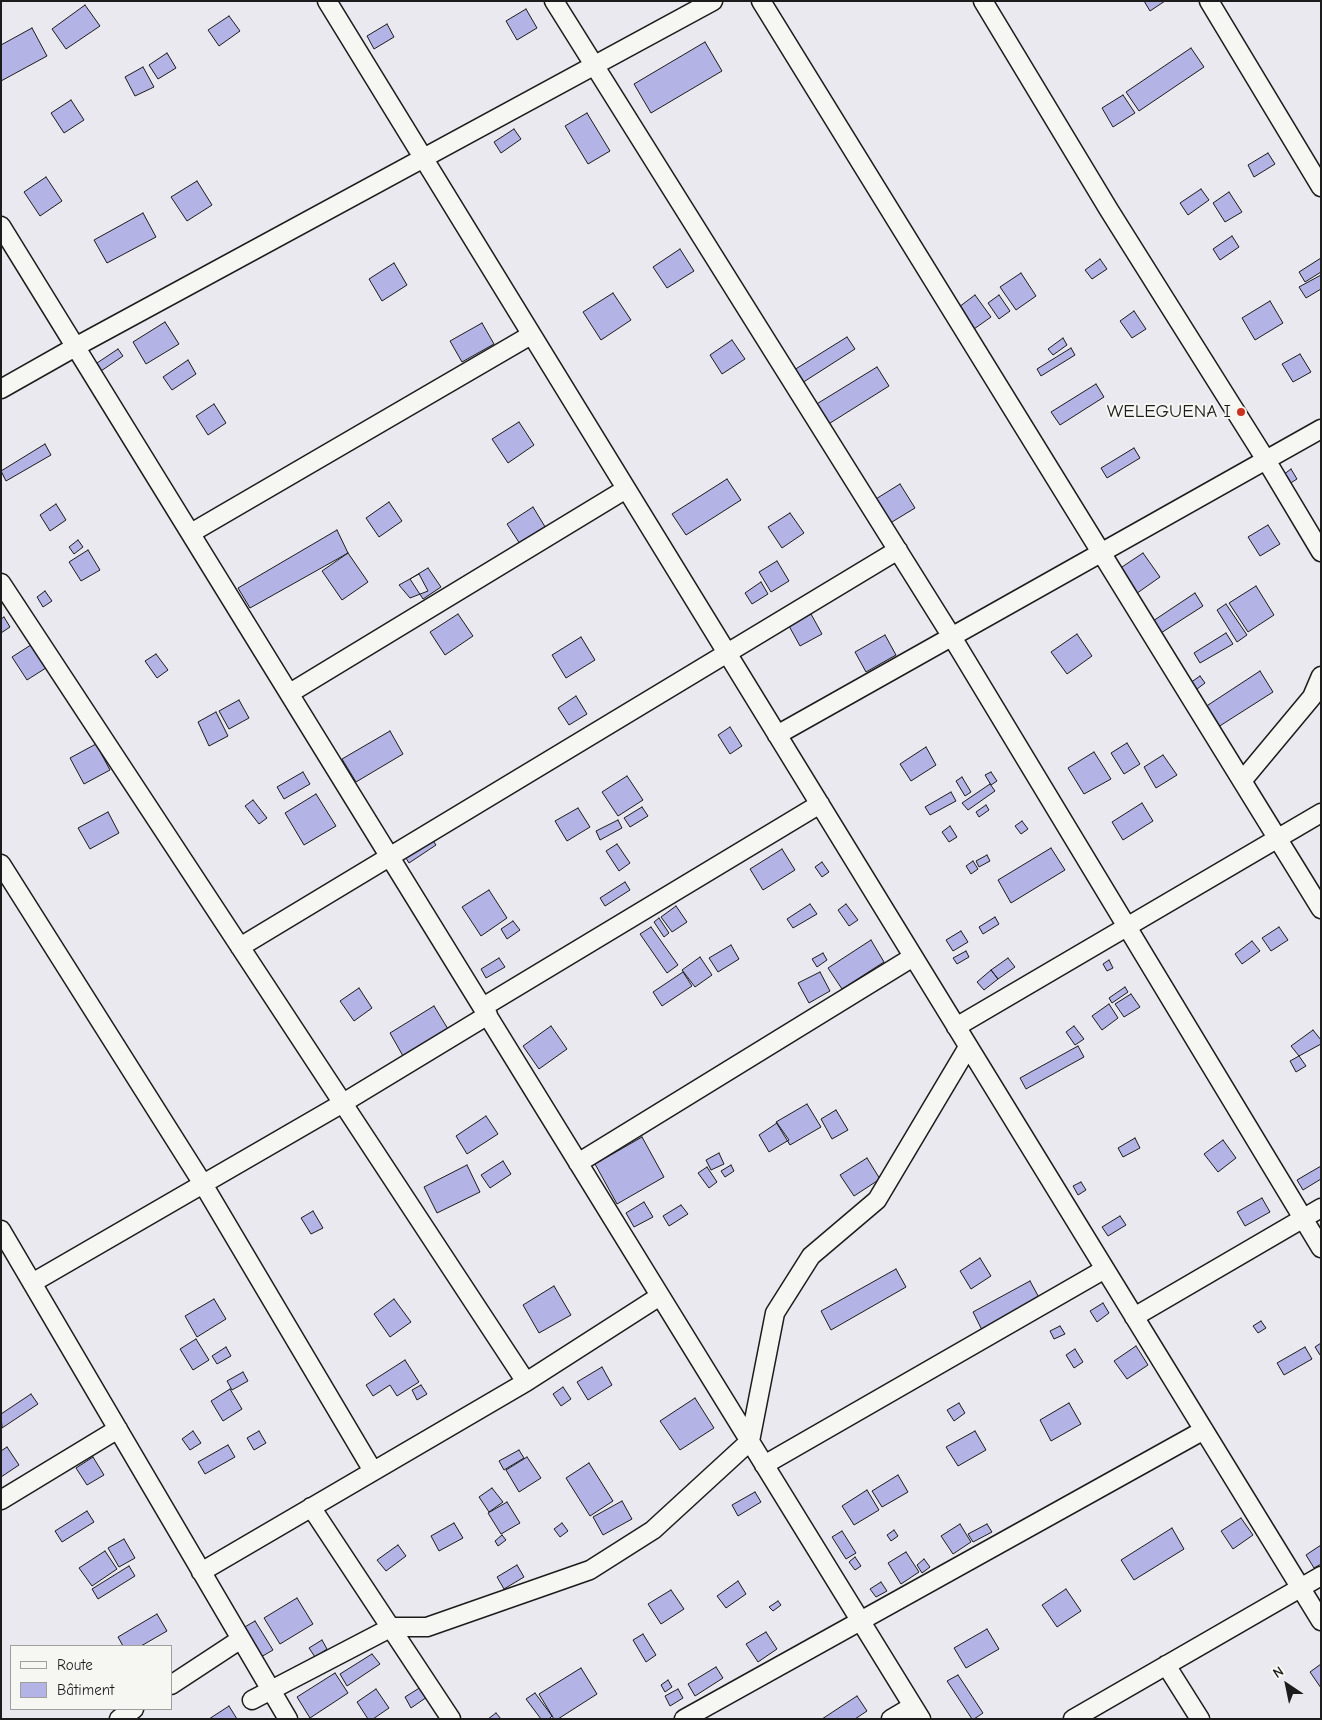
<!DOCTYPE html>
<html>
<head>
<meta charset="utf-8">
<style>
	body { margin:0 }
	#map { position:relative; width:1322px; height:1720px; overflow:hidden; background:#e9e9ef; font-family:"Comic Neue",sans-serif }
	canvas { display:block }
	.frame { position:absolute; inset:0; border:2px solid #1c1c1c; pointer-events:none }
	.legend { position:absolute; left:10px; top:1645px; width:162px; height:65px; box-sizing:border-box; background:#f6f6f2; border:1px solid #9f9f9c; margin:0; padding:6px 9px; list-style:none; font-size:15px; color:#1c1c1c }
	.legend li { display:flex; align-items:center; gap:10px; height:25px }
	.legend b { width:25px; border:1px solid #9f9f9c }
	.north { position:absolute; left:1262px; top:1660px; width:50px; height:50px; -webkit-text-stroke:4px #f6f6f2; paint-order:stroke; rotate:326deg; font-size:14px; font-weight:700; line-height:20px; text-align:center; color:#1c1c1c }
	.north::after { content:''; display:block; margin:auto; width:18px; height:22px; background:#1c1c1c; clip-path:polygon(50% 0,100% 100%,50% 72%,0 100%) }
</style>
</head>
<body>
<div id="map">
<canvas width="1322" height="1720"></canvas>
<div class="frame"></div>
<ul class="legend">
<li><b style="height:6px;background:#f6f6f2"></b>Route</li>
<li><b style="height:14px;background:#b3b3e5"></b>Bâtiment</li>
</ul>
<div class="north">N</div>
</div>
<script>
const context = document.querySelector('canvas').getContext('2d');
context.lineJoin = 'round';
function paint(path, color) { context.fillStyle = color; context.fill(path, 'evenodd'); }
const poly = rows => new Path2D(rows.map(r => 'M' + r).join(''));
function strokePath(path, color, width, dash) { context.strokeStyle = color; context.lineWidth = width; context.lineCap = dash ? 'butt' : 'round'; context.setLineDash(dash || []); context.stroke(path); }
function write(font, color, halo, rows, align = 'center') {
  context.font = font + ' "Comic Neue",sans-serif'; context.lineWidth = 4; context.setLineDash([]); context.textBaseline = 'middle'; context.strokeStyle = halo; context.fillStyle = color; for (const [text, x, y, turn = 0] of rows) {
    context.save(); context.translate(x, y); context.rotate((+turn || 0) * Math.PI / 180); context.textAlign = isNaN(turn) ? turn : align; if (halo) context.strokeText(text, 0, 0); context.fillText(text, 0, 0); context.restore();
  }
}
const building = poly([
	[1144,1,1165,1,1150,11,1144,1],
	[85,5,100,26,66,49,52,29,85,5],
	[526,9,537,28,517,40,506,21,526,9],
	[229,16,240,31,219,46,208,30,229,16],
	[387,24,394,37,374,49,367,36,387,24],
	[32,28,47,56,1,81,1,45,32,28],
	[705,42,722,71,651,113,634,84,705,42],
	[1191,48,1204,67,1139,111,1126,92,1191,48],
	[167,53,176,68,158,79,149,65,167,53],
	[143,67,154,87,135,96,125,77,143,67],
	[1123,95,1135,113,1113,127,1102,108,1123,95],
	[71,100,84,120,64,133,51,113,71,100],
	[587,113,610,151,588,164,565,126,587,113],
	[514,129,521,139,501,153,494,142,514,129],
	[1268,153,1275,164,1254,177,1248,165,1268,153],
	[46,177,62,201,40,216,24,192,46,177],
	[197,181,212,205,187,221,171,197,197,181],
	[1201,189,1209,200,1188,215,1180,203,1201,189],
	[1229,192,1242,212,1225,222,1213,203,1229,192],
	[143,213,156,237,107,263,94,240,143,213],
	[1232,236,1239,247,1220,260,1213,249,1232,236],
	[680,249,694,271,667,288,653,267,680,249],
	[1321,258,1321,272,1305,282,1299,272,1321,258],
	[1100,259,1107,269,1092,279,1085,270,1100,259],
	[394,263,407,285,382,301,369,279,394,263],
	[1021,273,1036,296,1016,310,1000,287,1021,273],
	[1321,275,1321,289,1306,298,1299,287,1321,275],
	[613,293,631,320,601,340,583,312,613,293],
	[975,295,991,317,974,329,959,307,975,295],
	[999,295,1010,311,999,319,988,303,999,295],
	[1270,301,1283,323,1255,340,1242,318,1270,301],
	[1134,311,1146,329,1132,338,1120,321,1134,311],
	[165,322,179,344,146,364,133,342,165,322],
	[482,323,494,344,462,362,450,341,482,323],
	[847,337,855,349,802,383,794,370,847,337],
	[1063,338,1067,345,1053,355,1048,349,1063,338],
	[732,340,745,359,722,374,710,355,732,340],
	[1071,348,1075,355,1041,376,1037,369,1071,348],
	[118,349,123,356,101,371,97,363,118,349],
	[1300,354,1311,372,1293,382,1282,364,1300,354],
	[188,360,196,374,172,390,163,377,188,360],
	[877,367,889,386,827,425,815,405,877,367],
	[1096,384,1104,397,1060,425,1051,412,1096,384],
	[214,404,226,423,208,435,196,416,214,404],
	[519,422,534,445,508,463,492,439,519,422],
	[45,444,51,455,6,481,1,471,45,444],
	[1134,448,1140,458,1107,478,1101,468,1134,448],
	[1291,469,1297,479,1289,484,1283,475,1291,469],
	[727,479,741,500,686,535,672,514,727,479],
	[900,484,915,508,887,525,871,502,900,484],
	[389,502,402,521,379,537,366,518,389,502],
	[56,504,66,520,50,531,40,515,56,504],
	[533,507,547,530,522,547,507,524,533,507],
	[790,513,804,533,782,548,768,527,790,513],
	[1268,525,1280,544,1260,556,1248,537,1268,525],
	[337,530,348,553,250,608,238,588,337,530],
	[78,540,83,547,74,554,69,547,78,540],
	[88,550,100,570,81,581,69,562,88,550],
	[348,553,368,582,342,600,322,571,348,553],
	[1143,553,1160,577,1133,596,1116,571,1143,553],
	[777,561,789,581,771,592,759,572,777,561],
	[428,568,441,587,423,599,410,579,428,568],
	[419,574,428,591,410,598,399,585,419,574],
	[761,582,768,594,752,604,745,593,761,582],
	[1256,586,1274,615,1248,632,1229,603,1256,586],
	[45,591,52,601,43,607,37,597,45,591],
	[1195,593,1203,606,1161,633,1153,621,1195,593],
	[1226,604,1247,635,1237,642,1217,610,1226,604],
	[458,614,473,636,445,655,430,632,458,614],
	[811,614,822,634,800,646,789,626,811,614],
	[4,617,10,627,1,633,1,619,4,617],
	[1226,633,1233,644,1200,663,1194,653,1226,633],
	[1077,634,1092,656,1067,674,1051,652,1077,634],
	[885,635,896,655,866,672,855,652,885,635],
	[581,637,595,660,566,678,552,655,581,637],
	[34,643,49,666,27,680,12,657,34,643],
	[156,654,168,670,157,678,145,661,156,654],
	[1260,671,1273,692,1215,729,1202,709,1260,671],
	[1200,676,1205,683,1193,692,1187,685,1200,676],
	[576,696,587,714,569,725,558,708,576,696],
	[239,700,249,718,229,729,219,711,239,700],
	[216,712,228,736,209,746,198,722,216,712],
	[730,727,742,746,730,754,718,735,730,727],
	[390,731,403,754,356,782,342,759,390,731],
	[1127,743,1140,764,1124,774,1111,753,1127,743],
	[96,744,110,770,84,784,70,758,96,744],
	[926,747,936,765,911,781,900,764,926,747],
	[1094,752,1111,779,1084,794,1068,768,1094,752],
	[1163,755,1177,775,1156,788,1144,767,1163,755],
	[303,772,310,784,284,799,277,787,303,772],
	[991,772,997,781,991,785,985,775,991,772],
	[627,776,643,800,618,816,602,792,627,776],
	[962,777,971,792,965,796,956,781,962,777],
	[990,784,995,791,968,810,962,803,990,784],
	[951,792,956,801,930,815,925,807,951,792],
	[316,794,336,826,304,845,285,813,316,794],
	[253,800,267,818,259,824,245,806,253,800],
	[1142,803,1153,821,1123,840,1112,822,1142,803],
	[986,805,989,810,979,817,976,812,986,805],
	[642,807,648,816,630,827,624,818,642,807],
	[578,808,590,827,567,841,555,821,578,808],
	[108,812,119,833,90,849,78,828,108,812],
	[618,820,622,828,600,840,596,831,618,820],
	[1022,821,1028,829,1021,834,1015,826,1022,821],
	[950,826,957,837,949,842,942,832,950,826],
	[427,832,436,845,409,863,401,850,427,832],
	[617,844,630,863,619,871,606,851,617,844],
	[1051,848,1065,870,1011,903,998,880,1051,848],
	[782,849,795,870,763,890,750,869,782,849],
	[987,855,990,861,979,867,976,861,987,855],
	[973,861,978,869,971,874,966,866,973,861],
	[822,862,829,872,822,877,815,867,822,862],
	[625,882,630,890,605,906,600,898,625,882],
	[489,890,507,918,481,936,462,907,489,890],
	[810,904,817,914,793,928,787,919,810,904],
	[846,904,858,920,849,926,838,910,846,904],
	[676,906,687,922,672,932,661,917,676,906],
	[995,917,999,924,983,934,979,927,995,917],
	[659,918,669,933,664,937,654,922,659,918],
	[513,921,520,930,507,939,501,929,513,921],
	[651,927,678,965,667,973,640,934,651,927],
	[1279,927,1288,940,1271,951,1262,938,1279,927],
	[961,931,968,942,953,951,946,940,961,931],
	[871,940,884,962,842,989,828,968,871,940],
	[1252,941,1260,951,1242,964,1235,954,1252,941],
	[731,945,739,959,718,972,709,958,731,945],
	[966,951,969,957,957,964,953,958,966,951],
	[823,953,827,960,817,967,812,959,823,953],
	[700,957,712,975,695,987,682,970,700,957],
	[499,958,505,967,486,978,481,969,499,958],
	[1008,958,1015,967,998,979,991,970,1008,958],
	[1109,960,1113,968,1107,971,1103,964,1109,960],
	[991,970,998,979,984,990,977,982,991,970],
	[683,972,692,986,662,1006,653,992,683,972],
	[820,972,830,991,809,1003,798,983,820,972],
	[1125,987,1128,992,1112,1003,1109,998,1125,987],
	[359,988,372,1008,354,1021,340,1001,359,988],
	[1131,994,1140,1007,1124,1017,1115,1004,1131,994],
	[1109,1004,1118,1018,1102,1030,1092,1016,1109,1004],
	[434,1006,448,1029,403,1056,390,1033,434,1006],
	[551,1026,567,1049,539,1069,523,1046,551,1026],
	[1074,1026,1084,1039,1075,1045,1066,1032,1074,1026],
	[1313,1030,1321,1040,1321,1044,1299,1056,1291,1046,1313,1030],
	[1078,1046,1084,1057,1026,1089,1020,1078,1078,1046],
	[1299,1056,1306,1066,1296,1072,1290,1061,1299,1056],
	[807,1104,821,1127,790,1145,776,1122,807,1104],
	[836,1110,848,1130,832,1139,821,1119,836,1110],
	[486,1116,498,1134,467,1154,456,1136,486,1116],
	[777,1123,789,1140,769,1152,759,1135,777,1123],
	[642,1137,664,1177,617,1204,595,1164,642,1137],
	[1135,1138,1140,1148,1123,1157,1118,1148,1135,1138],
	[1223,1140,1236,1158,1218,1172,1204,1154,1223,1140],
	[719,1153,724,1164,711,1170,706,1160,719,1153],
	[867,1158,880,1179,854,1196,840,1175,867,1158],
	[503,1161,511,1174,490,1188,481,1175,503,1161],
	[467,1165,480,1192,437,1213,424,1187,467,1165],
	[731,1165,734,1171,725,1177,721,1171,731,1165],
	[1321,1166,1321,1179,1303,1190,1297,1180,1321,1166],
	[707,1167,717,1182,709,1188,698,1173,707,1167],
	[1081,1182,1086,1190,1078,1195,1073,1186,1081,1182],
	[1262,1198,1270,1212,1245,1226,1237,1212,1262,1198],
	[644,1202,653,1217,634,1227,626,1213,644,1202],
	[681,1205,688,1214,669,1226,663,1216,681,1205],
	[313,1211,323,1228,311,1234,301,1218,313,1211],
	[1120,1216,1126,1225,1108,1236,1102,1227,1120,1216],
	[980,1258,991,1276,971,1289,960,1271,980,1258],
	[896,1269,906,1287,831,1330,821,1311,896,1269],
	[1030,1281,1042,1303,984,1334,973,1312,1030,1281],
	[554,1286,571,1315,539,1333,523,1305,554,1286],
	[214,1299,226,1319,197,1337,185,1316,214,1299],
	[394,1299,411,1322,390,1337,374,1314,394,1299],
	[1103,1303,1109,1313,1097,1322,1090,1311,1103,1303],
	[1261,1321,1266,1328,1258,1333,1253,1326,1261,1321],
	[1060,1326,1065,1334,1054,1339,1050,1331,1060,1326],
	[196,1339,209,1360,193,1370,180,1349,196,1339],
	[1321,1343,1321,1355,1320,1355,1315,1347,1321,1343],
	[1136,1346,1148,1365,1127,1379,1114,1361,1136,1346],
	[226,1347,231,1356,217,1364,212,1356,226,1347],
	[1305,1347,1312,1359,1284,1375,1277,1363,1305,1347],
	[1075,1349,1083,1362,1074,1368,1066,1355,1075,1349],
	[405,1360,419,1382,397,1396,390,1385,373,1396,366,1385,405,1360],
	[602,1367,612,1385,588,1400,577,1382,602,1367],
	[243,1372,248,1381,232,1390,227,1381,243,1372],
	[421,1385,427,1394,417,1400,412,1390,421,1385],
	[563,1387,571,1399,561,1406,553,1394,563,1387],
	[230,1389,242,1409,223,1421,211,1401,230,1389],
	[31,1394,38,1404,2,1428,1,1414,31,1394],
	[695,1398,714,1428,680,1450,660,1421,695,1398],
	[959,1403,965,1413,954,1421,947,1410,959,1403],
	[1069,1403,1081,1424,1051,1441,1040,1420,1069,1403],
	[193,1431,201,1443,190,1450,182,1439,193,1431],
	[259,1431,266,1443,254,1450,247,1438,259,1431],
	[975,1431,986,1450,958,1466,946,1447,975,1431],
	[228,1445,235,1457,205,1474,198,1462,228,1445],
	[7,1447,19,1465,1,1477,1,1451,7,1447],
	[519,1450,524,1458,504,1470,499,1461,519,1450],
	[93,1457,104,1475,87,1485,76,1468,93,1457],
	[527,1457,541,1478,519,1492,506,1470,527,1457],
	[589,1463,613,1501,590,1516,566,1478,589,1463],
	[898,1475,908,1492,882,1507,872,1491,898,1475],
	[492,1488,503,1502,489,1512,479,1497,492,1488],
	[867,1490,879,1510,854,1525,842,1506,867,1490],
	[755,1492,761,1502,738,1516,732,1505,755,1492],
	[622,1501,632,1519,603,1535,593,1517,622,1501],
	[507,1502,520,1523,501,1534,488,1513,507,1502],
	[87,1511,94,1522,62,1542,55,1531,87,1511],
	[1241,1518,1253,1535,1233,1549,1221,1531,1241,1518],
	[454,1523,463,1538,439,1551,431,1536,454,1523],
	[562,1523,568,1531,560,1537,554,1529,562,1523],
	[960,1524,971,1542,953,1554,941,1536,960,1524],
	[987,1524,992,1532,973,1542,968,1534,987,1524],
	[1172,1528,1184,1549,1134,1580,1121,1560,1172,1528],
	[894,1530,898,1536,891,1541,887,1535,894,1530],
	[842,1531,856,1553,846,1559,832,1537,842,1531],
	[502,1535,506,1540,498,1546,495,1541,502,1535],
	[124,1539,135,1558,119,1567,108,1548,124,1539],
	[398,1545,406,1556,386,1571,377,1560,398,1545],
	[1321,1545,1321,1564,1314,1568,1306,1555,1321,1545],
	[105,1551,117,1569,92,1586,79,1568,105,1551],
	[906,1552,919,1572,901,1584,888,1563,906,1552],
	[855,1557,861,1566,855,1570,849,1562,855,1557],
	[924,1559,930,1567,922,1573,917,1565,924,1559],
	[517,1565,524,1577,504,1589,497,1577,517,1565],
	[129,1566,135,1576,98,1599,92,1589,129,1566],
	[738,1581,746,1594,726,1608,717,1596,738,1581],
	[881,1582,887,1591,876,1597,870,1589,881,1582],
	[1066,1589,1081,1611,1057,1627,1042,1605,1066,1589],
	[671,1590,684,1609,661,1624,648,1604,671,1590],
	[297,1598,313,1624,280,1644,264,1618,297,1598],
	[778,1601,781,1605,773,1611,769,1607,778,1601],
	[157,1614,167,1631,141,1646,123,1646,118,1637,157,1614],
	[255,1621,273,1650,261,1657,243,1628,255,1621],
	[987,1629,999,1649,966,1668,954,1648,987,1629],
	[766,1632,777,1649,758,1662,746,1644,766,1632],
	[643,1634,656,1655,646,1662,633,1640,643,1634],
	[322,1640,327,1649,315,1657,309,1648,322,1640],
	[372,1654,380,1664,347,1686,340,1674,372,1654],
	[1321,1664,1321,1688,1310,1672,1321,1664],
	[716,1667,723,1678,695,1696,688,1684,716,1667],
	[581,1668,597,1694,558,1719,554,1719,539,1694,581,1668],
	[335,1673,348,1693,310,1718,297,1697,335,1673],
	[958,1675,983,1713,974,1719,972,1719,947,1681,958,1675],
	[668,1680,672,1687,665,1692,661,1685,668,1680],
	[421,1687,427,1697,411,1708,405,1697,421,1687],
	[376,1689,389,1708,373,1719,368,1719,357,1702,376,1689],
	[678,1689,683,1698,670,1706,665,1696,678,1689],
	[535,1693,552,1716,549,1719,541,1719,526,1699,535,1693],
	[857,1696,867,1711,855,1719,822,1719,857,1696],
	[229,1706,237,1719,209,1719,229,1706],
	[496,1713,501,1719,488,1719,496,1713]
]);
paint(building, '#b3b3e5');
strokePath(building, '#1c1c1c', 1);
const street = poly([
	[327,1,1321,1621],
	[554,1,952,637,1321,1248],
	[761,1,1321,909],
	[983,1,1109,210,1266,460,1321,552],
	[1209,1,1321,187],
	[1,226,921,1719],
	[1,389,77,346,713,1],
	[191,533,531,335],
	[1,583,526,1382],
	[290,693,626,489],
	[777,735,1321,429],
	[1242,781,1312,697,1321,676],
	[1,864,203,1184,373,1471],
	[240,947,898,550],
	[483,1007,820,804],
	[956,1027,1321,813],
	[578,1163,913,957],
	[1,1230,288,1719],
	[32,1283,343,1103,488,1015],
	[1134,1317,1321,1208],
	[764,1465,1105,1269],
	[1,1500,118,1429],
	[311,1507,451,1719],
	[201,1572,526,1382,660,1296],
	[1166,1665,1200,1719],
	[171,1685,241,1639],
	[252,1700,392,1627,427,1627,590,1570,653,1530,750,1441,775,1313,811,1256,877,1200,968,1047],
	[119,1719,134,1709],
	[684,1719,1204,1430],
	[891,1719,913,1706],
	[1073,1719,1321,1576]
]);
strokePath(street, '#1c1c1c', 21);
strokePath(street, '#f6f6f2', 18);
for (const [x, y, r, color] of [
	[1241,412,5,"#c8321e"]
]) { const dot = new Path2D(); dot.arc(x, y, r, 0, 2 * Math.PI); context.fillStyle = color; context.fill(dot); strokePath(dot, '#f6f6f2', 2); }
write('19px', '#1c1c1c', '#f6f6f2', [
	["WELEGUENA I",1231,412]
], 'right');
</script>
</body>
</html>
